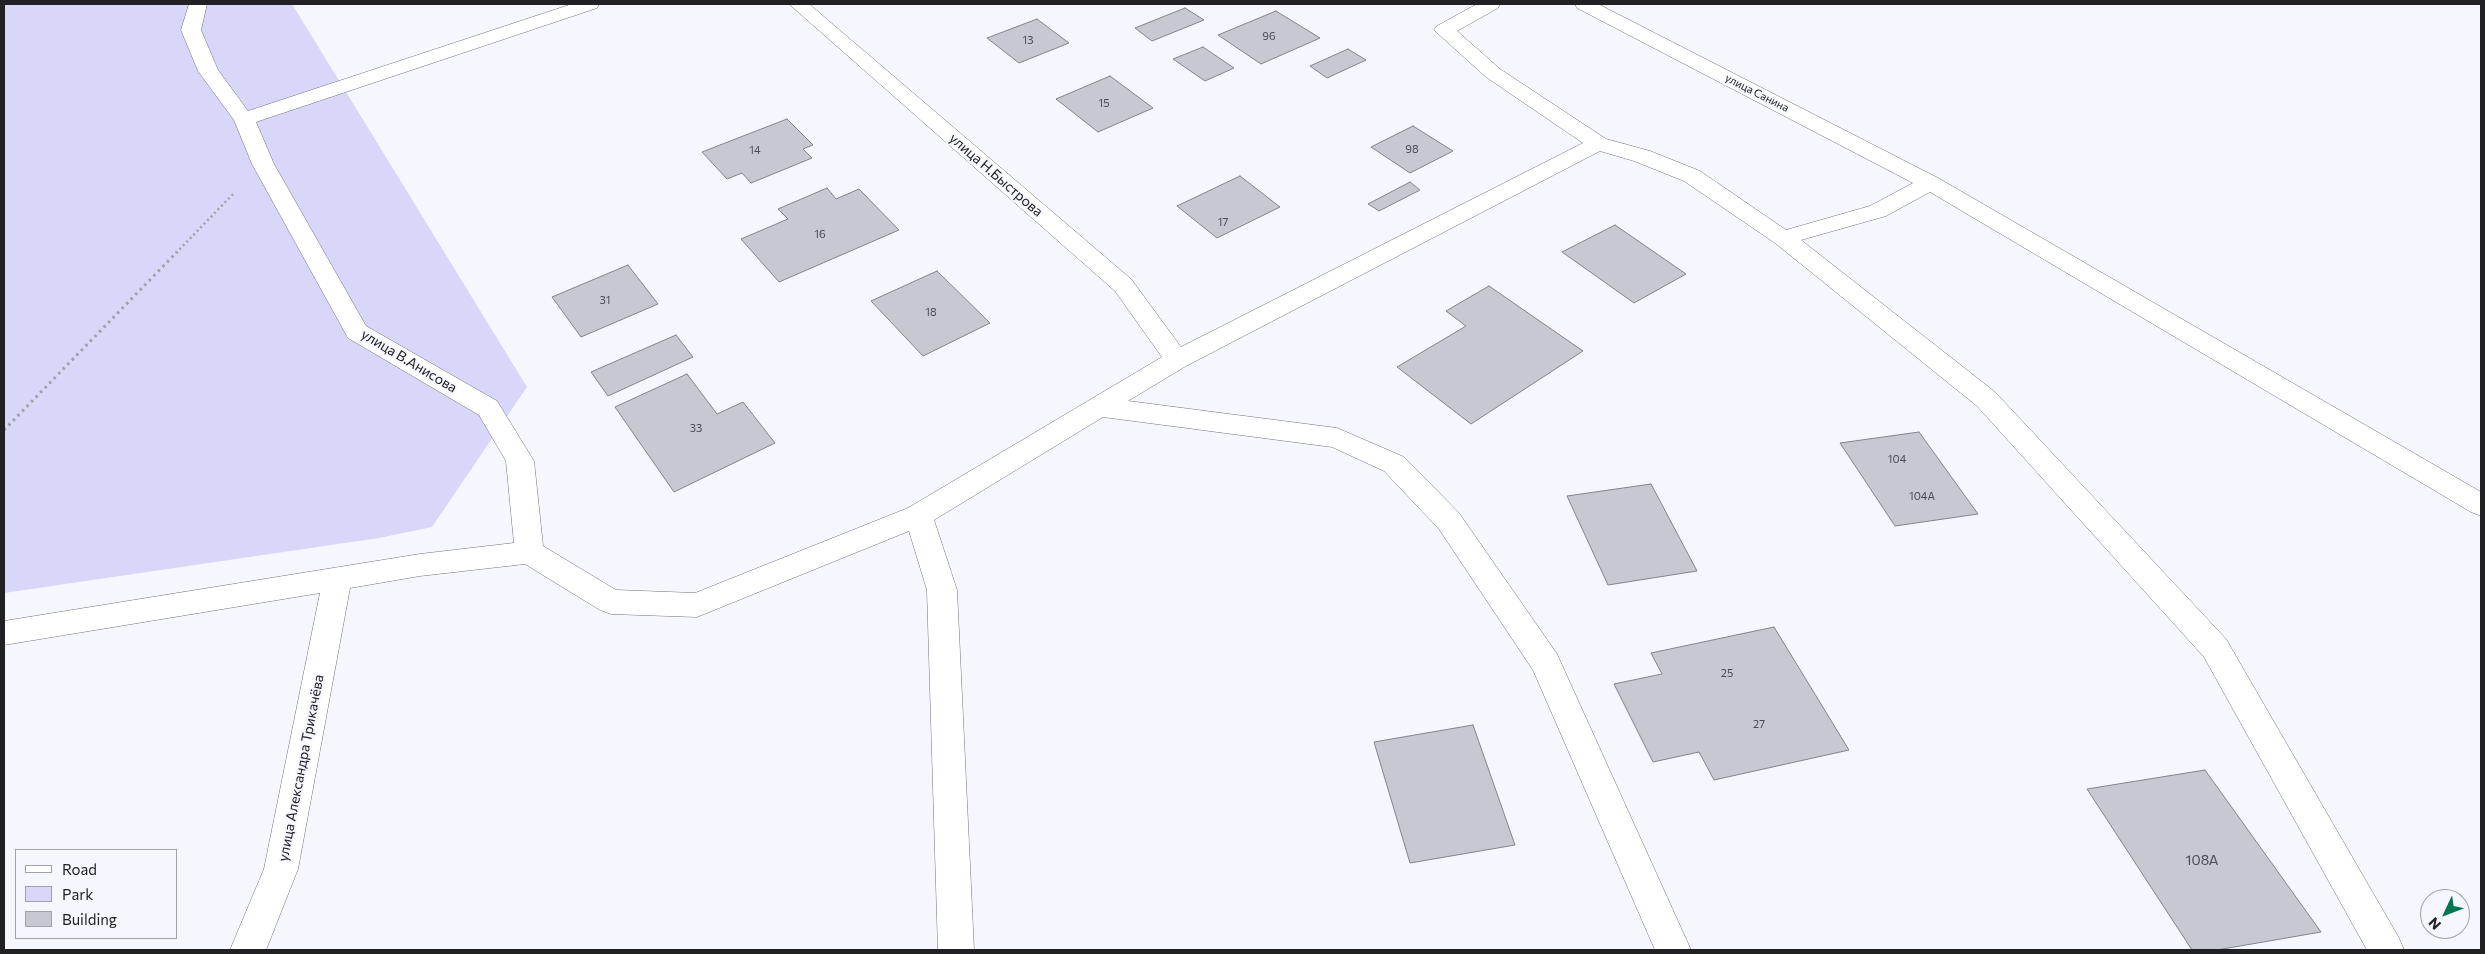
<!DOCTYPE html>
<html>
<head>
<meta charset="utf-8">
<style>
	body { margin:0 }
	#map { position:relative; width:2485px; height:954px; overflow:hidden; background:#f6f6ff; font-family:Commissioner,sans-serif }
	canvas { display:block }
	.frame { position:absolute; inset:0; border:5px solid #212125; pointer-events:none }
	.legend { position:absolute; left:15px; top:849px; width:162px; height:90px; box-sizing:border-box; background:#f6f6ff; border:1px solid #a1a1a8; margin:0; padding:6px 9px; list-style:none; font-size:15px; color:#212125 }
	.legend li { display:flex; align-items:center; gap:10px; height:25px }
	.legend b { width:25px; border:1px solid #a1a1a8 }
	.north { position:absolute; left:2420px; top:889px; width:50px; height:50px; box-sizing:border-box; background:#f6f6ff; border:1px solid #a1a1a8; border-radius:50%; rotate:227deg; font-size:14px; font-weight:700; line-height:20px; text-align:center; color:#212125 }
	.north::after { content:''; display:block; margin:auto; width:18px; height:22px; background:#007551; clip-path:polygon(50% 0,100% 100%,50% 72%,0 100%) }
</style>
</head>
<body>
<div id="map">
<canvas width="2485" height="954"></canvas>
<div class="frame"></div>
<ul class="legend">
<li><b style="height:6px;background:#fff"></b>Road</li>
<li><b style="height:14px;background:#d8d7f9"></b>Park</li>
<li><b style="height:14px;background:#c8c8d3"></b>Building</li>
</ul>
<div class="north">N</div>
</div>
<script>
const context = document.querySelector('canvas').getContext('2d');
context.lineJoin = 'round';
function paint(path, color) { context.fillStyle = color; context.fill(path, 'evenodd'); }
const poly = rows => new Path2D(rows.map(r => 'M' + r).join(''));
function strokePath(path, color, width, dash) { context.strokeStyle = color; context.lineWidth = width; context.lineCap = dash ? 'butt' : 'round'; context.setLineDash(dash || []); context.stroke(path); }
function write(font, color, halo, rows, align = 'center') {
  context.font = font + ' Commissioner,sans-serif'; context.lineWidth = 4; context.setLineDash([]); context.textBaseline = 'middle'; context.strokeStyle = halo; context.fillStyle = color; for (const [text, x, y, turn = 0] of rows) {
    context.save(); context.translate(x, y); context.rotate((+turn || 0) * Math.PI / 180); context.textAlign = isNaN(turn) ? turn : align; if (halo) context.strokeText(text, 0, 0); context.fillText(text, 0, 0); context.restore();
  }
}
paint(poly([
	[4,4,292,4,527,387,432,527,379,538,4,593]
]), '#d8d7f9');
const building = poly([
	[1185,8,1204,20,1152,41,1135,28,1185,8],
	[1276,11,1320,38,1261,64,1218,35,1276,11],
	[1037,19,1069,43,1019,63,987,38,1037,19],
	[1203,47,1234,68,1205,81,1173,59,1203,47],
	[1348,49,1366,60,1327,78,1310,66,1348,49],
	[1110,76,1153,108,1098,132,1056,99,1110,76],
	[787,119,813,145,803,149,812,158,751,183,742,173,727,179,702,152,787,119],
	[1413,126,1453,151,1410,173,1371,147,1413,126],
	[1240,176,1280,207,1217,238,1177,206,1240,176],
	[1410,182,1420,190,1379,211,1368,204,1410,182],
	[827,188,836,199,859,189,899,230,779,282,741,239,788,219,778,209,827,188],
	[1615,225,1686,274,1634,303,1562,252,1615,225],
	[628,265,658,304,581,337,552,297,628,265],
	[937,271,990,323,923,356,871,301,937,271],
	[1489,286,1583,351,1471,424,1397,367,1466,326,1446,311,1489,286],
	[676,335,693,357,608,396,591,372,676,335],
	[687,374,717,414,743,402,775,443,674,492,615,407,687,374],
	[1919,432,1978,514,1895,526,1840,443,1919,432],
	[1651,484,1697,571,1608,585,1567,496,1651,484],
	[1774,627,1849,750,1714,780,1699,752,1653,762,1614,684,1662,674,1651,653,1774,627],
	[1473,725,1515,845,1410,863,1374,742,1473,725],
	[2205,770,2321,932,2217,950,2192,950,2087,789,2205,770]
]);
paint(building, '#c8c8d3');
strokePath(building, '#83838c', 1);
const minor = poly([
	[189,4,207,4,201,30,218,70,248,111,572,4,599,4,597,8,256,122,274,164,366,326,497,401,534,461,543,546,616,590,695,593,908,508,1162,357,1115,291,789,4,809,4,1131,279,1181,347,1583,143,1486,77,1434,30,1437,26,1477,4,1500,4,1498,8,1457,31,1500,69,1606,139,1650,151,1700,171,1786,230,1870,206,1913,183,1577,8,1575,4,1598,4,1938,178,2481,492,2481,516,2471,512,1930,192,1886,216,1801,240,1995,392,2226,639,2399,938,2404,950,2367,950,2204,657,1977,406,1775,243,1684,181,1634,161,1600,151,1186,366,1128,401,1337,428,1404,457,1459,513,1557,654,1691,950,1655,950,1533,670,1439,529,1384,471,1332,447,1103,417,934,520,957,590,974,950,938,950,927,590,909,531,697,617,611,614,600,610,525,564,420,576,350,588,298,869,266,950,230,950,264,869,320,593,4,645,4,621,420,554,514,543,506,461,479,415,348,338,252,164,234,120,198,71,181,30,189,4]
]);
strokePath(minor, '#72727b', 1);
strokePath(poly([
	[176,253,235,192]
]), '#a0a0a7', 2.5, [2, 3]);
strokePath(poly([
	[4,430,177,252]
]), '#a0a0a7', 3, [2.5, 4]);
paint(minor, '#fff');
write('11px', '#4b4b50', null, [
	["96",1269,36],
	["13",1028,40],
	["15",1104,103],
	["98",1412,149],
	["14",755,150],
	["17",1223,222],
	["16",820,234],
	["31",605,300],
	["18",931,312],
	["33",696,428],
	["104",1897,459],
	["104А",1922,496],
	["25",1727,673],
	["27",1759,724]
]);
write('11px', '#212125', '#f6f6ff', [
	["улица Санина",1757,93,27]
]);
write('14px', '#212125', '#f6f6ff', [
	["улица Н.Быстрова",996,175,41],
	["улица В.Анисова",409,361,31],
	["улица Александра Трикачёва",301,768,-79]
]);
write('14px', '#4b4b50', null, [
	["108А",2202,860]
]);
</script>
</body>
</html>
